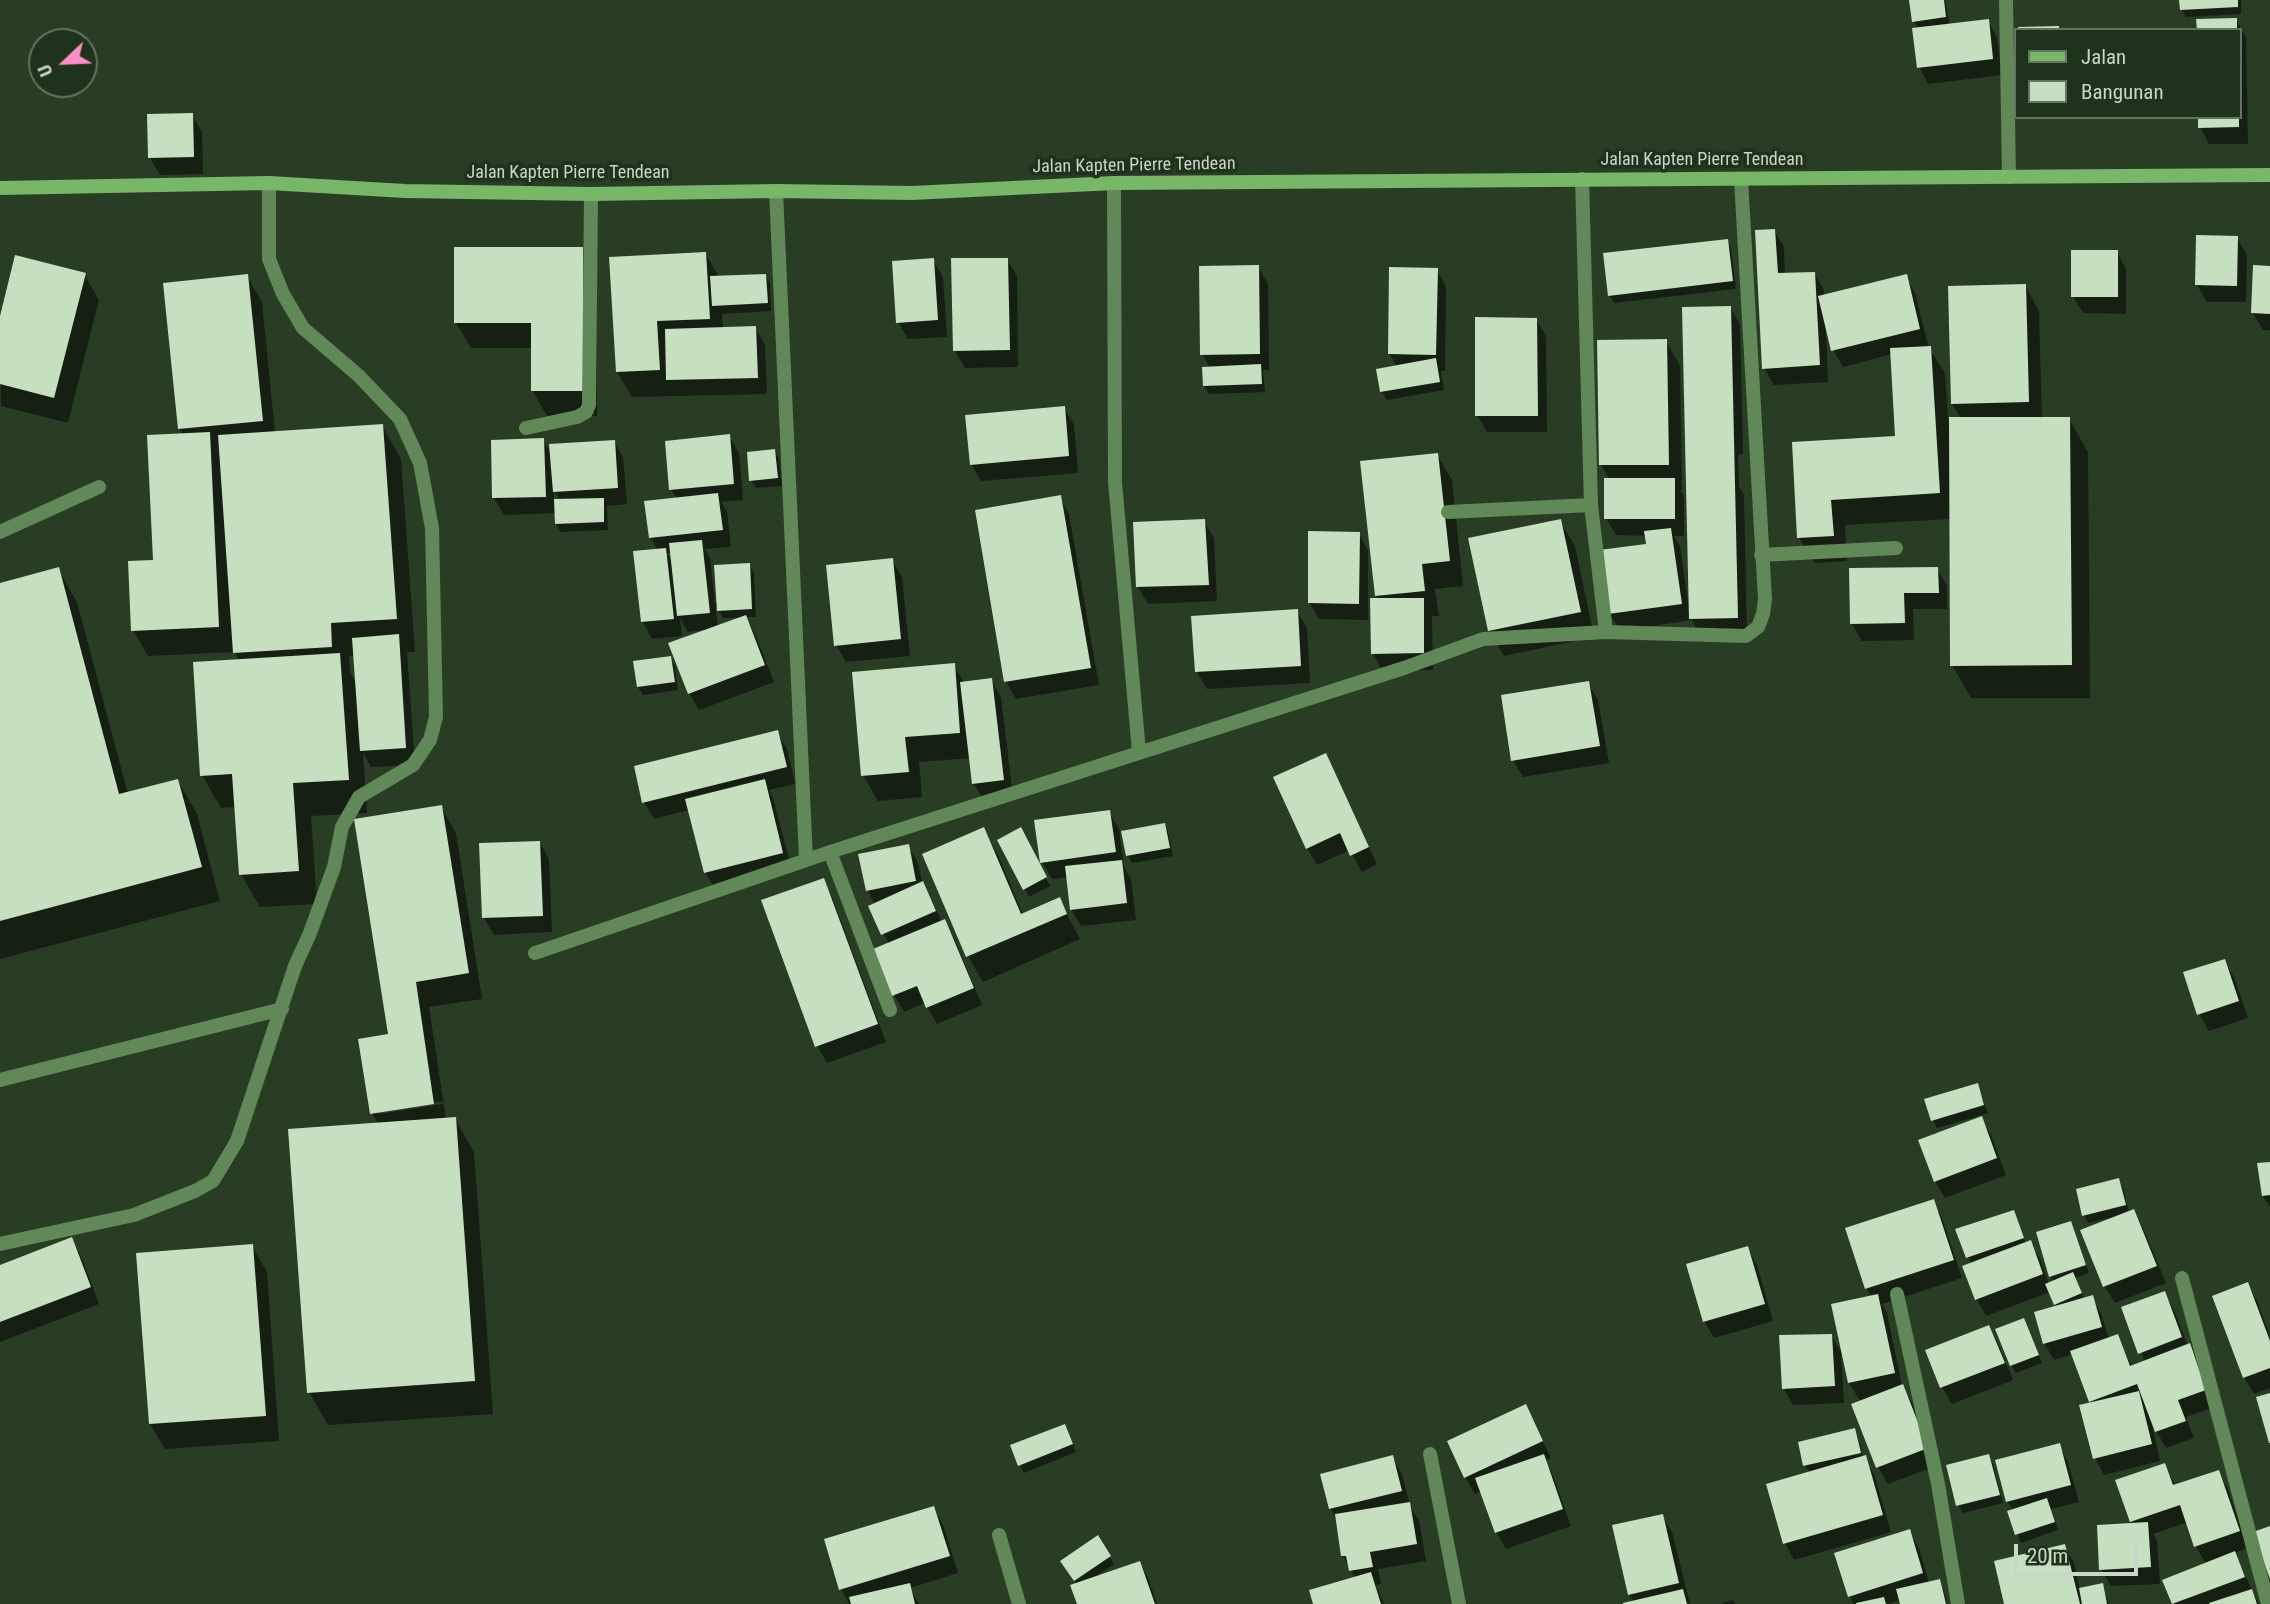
<!DOCTYPE html>
<html>
<head>
<meta charset="utf-8">
<style>
	body { margin:0 }
	#map { position:relative; width:2270px; height:1604px; overflow:hidden; background:#293c24; font-family:"Roboto Condensed",sans-serif }
	canvas { display:block }
	.legend { position:absolute; left:2014px; top:28px; width:228px; height:91px; box-sizing:border-box; background:#1f321b; border:2px solid #637460; margin:0; padding:9px 12px; list-style:none; font-size:21px; color:#cad6c7 }
	.legend li { display:flex; align-items:center; gap:14px; height:35px }
	.legend b { width:35px; border:2px solid #637460 }
	.north { position:absolute; left:28px; top:28px; width:70px; height:70px; box-sizing:border-box; background:#1f321b; border:2px solid #637460; border-radius:50%; rotate:247deg; font-size:19px; font-weight:700; line-height:28px; text-align:center; color:#cad6c7 }
	.north::after { content:''; display:block; margin:auto; width:24px; height:32px; background:#fb8fc5; clip-path:polygon(50% 0,100% 100%,50% 72%,0 100%) }
	.scale { position:absolute; left:2014px; top:1544px; width:124px; height:32px; box-sizing:border-box; border:4px solid #cad6c7; border-top:0; padding-left:9px; font-size:21px; line-height:24px; white-space:nowrap; color:#cad6c7; -webkit-text-stroke:5px #1f321b; paint-order:stroke }
</style>
</head>
<body>
<div id="map">
<canvas width="2270" height="1604"></canvas>
<ul class="legend">
<li><b style="height:9px;background:#78b668"></b>Jalan</li>
<li><b style="height:19px;background:#c7dfc1"></b>Bangunan</li>
</ul>
<div class="north">U</div>
<div class="scale">20 m</div>
</div>
<script>
const context = document.querySelector('canvas').getContext('2d');
context.lineJoin = 'round';
function paint(path, color) { context.fillStyle = color; context.fill(path, 'evenodd'); }
const poly = rows => new Path2D(rows.map(r => 'M' + r).join(''));
function strokePath(path, color, width, dash) { context.strokeStyle = color; context.lineWidth = width; context.lineCap = dash ? 'butt' : 'round'; context.setLineDash(dash || []); context.stroke(path); }
function write(font, color, halo, rows, align = 'center') {
  context.font = font + ' "Roboto Condensed",sans-serif'; context.lineWidth = 7; context.setLineDash([]); context.textBaseline = 'middle'; context.strokeStyle = halo; context.fillStyle = color; for (const [text, x, y, turn = 0] of rows) {
    context.save(); context.translate(x, y); context.rotate((+turn || 0) * Math.PI / 180); context.textAlign = isNaN(turn) ? turn : align; if (halo) context.strokeText(text, 0, 0); context.fillText(text, 0, 0); context.restore();
  }
}
paint(poly([
	[1911,0,1945,0,1950,26,1988,21,1997,38,2002,75,1928,84,1919,67,1919,29,1914,21],
	[2181,0,2241,0,2241,14,2186,17,2182,10],
	[2236,20,2246,37,2248,144,2209,144,2200,127,2199,117,2240,117,2240,30,2198,30],
	[192,115,202,132,203,174,160,175,150,158],
	[1774,230,1784,247,1785,275,1814,273,1824,290,1824,297,1906,276,1915,293,1929,348,1945,373,1948,419,1961,419,1952,404,2025,285,2039,311,2042,419,2069,419,2088,452,2090,698,1971,698,1952,665,1951,519,1845,525,1847,561,1814,563,1799,538,1794,444,1897,438,1892,354,1843,367,1833,350,1826,328,1828,382,1774,385,1764,368],
	[2237,238,2247,255,2246,302,2207,302,2197,285],
	[1727,241,1731,249,1736,289,1614,303,1609,295],
	[582,249,597,274,597,416,547,416,533,391,533,348,471,348,456,323],
	[2117,252,2126,269,2126,314,2083,313,2073,296],
	[705,253,719,277,765,275,770,283,771,311,722,314,723,329,755,328,765,345,767,394,632,397,617,372],
	[1007,259,1017,276,1018,367,965,368,955,351,952,260],
	[933,260,943,277,947,337,908,339,898,322],
	[1258,267,1268,284,1269,370,1263,370,1265,392,1209,394,1204,386,1210,368,1202,354],
	[2270,267,2270,330,2263,330,2253,313],
	[1437,270,1446,287,1445,371,1441,371,1444,390,1387,400,1382,392,1378,370,1397,367,1389,353],
	[84,274,99,300,68,423,1,406,0,324],
	[247,276,262,302,275,433,382,426,401,459,415,652,407,652,415,765,371,767,363,753,367,813,311,816,317,904,260,907,241,874,236,807,221,808,202,775,239,661,235,652,148,656,133,630,155,562,183,435,180,429],
	[355,655,357,685,350,672,349,656],
	[1730,307,1740,324,1743,454,1738,455,1739,486,1744,495,1747,634,1700,635,1692,620,1620,631,1610,614,1648,545,1647,536,1616,535,1606,518,1609,479,1601,464,1666,341,1680,366,1682,490,1680,490,1684,496,1684,536,1674,536,1680,546,1688,602,1690,601],
	[1536,319,1546,336,1547,432,1487,432,1477,415],
	[1064,408,1074,425,1078,473,981,481,972,465],
	[729,436,739,453,743,500,721,502,727,512,731,547,705,549,710,558,715,603,718,603,749,565,754,573,756,617,746,617,755,634,774,682,699,710,689,693,706,630,688,632,680,618,682,636,652,639,643,622,635,553,658,550,650,537,677,499,671,489],
	[667,553,672,553,673,564],
	[715,605,723,618,741,618,718,627],
	[543,440,552,455,614,441,623,458,627,504,607,506,608,530,561,532,556,524,556,513,504,515,494,498],
	[554,490,560,501,554,501],
	[774,451,779,459,782,486,756,488,751,480],
	[1437,455,1452,480,1463,586,1435,589,1439,616,1432,616,1433,670,1382,670,1373,653,1379,600,1376,595],
	[1060,497,1069,514,1099,685,1016,699,1006,682,977,511],
	[1204,521,1214,538,1217,601,1148,604,1138,587],
	[1560,521,1575,546,1594,637,1504,656,1489,631,1470,539],
	[1359,534,1368,551,1368,620,1319,619,1309,602],
	[892,560,902,577,910,656,846,662,836,645],
	[58,569,77,602,128,794,178,781,197,814,220,901,0,959,0,584],
	[1937,569,1947,586,1947,609,1913,609,1914,640,1862,641,1852,624],
	[1297,611,1307,628,1310,683,1207,689,1197,672,1193,617],
	[670,658,675,666,678,690,643,695,638,687],
	[954,665,964,683,991,680,1001,697,1013,797,984,800,974,784,971,758,919,762,922,797,878,801,863,775],
	[1588,683,1598,700,1609,763,1523,777,1513,760],
	[777,732,787,749,795,784,769,790,773,798,792,870,715,889,705,872,689,810,654,819,644,802],
	[1325,755,1377,864,1362,872,1350,850,1317,865,1307,848],
	[441,807,456,833,482,999,429,1007,446,1119,455,1119,474,1152,493,1414,328,1425,309,1392,378,1124,372,1113],
	[443,1101,443,1104,379,1114,379,1111],
	[1109,812,1119,829,1124,867,1131,879,1136,920,1081,926,1071,909,1068,877,1052,879,1042,862],
	[1164,824,1168,832,1173,856,1132,863,1128,855],
	[983,830,998,855,1023,915,1059,899,1080,939,983,982,968,956,924,855],
	[1020,830,1050,886,1029,897,999,840],
	[540,843,549,859,552,932,494,935,484,918],
	[908,846,918,863,922,882,942,922,944,921,954,938,982,1005,937,1024,925,1003,904,1012,894,995,889,944,870,906,875,904,867,890],
	[823,880,832,897,886,1042,827,1063,817,1046,763,902],
	[2224,961,2234,977,2248,1018,2209,1031,2199,1014],
	[1977,1085,1988,1113,1979,1116,1991,1135,2006,1175,1945,1198,1935,1181,1980,1119,1979,1116,1937,1128,1933,1120],
	[2270,1163,2270,1207,2263,1196,2259,1165],
	[2119,1180,2123,1188,2129,1212,2133,1211,2143,1228,2166,1283,2115,1303,2105,1287,2083,1231,2109,1220,2108,1218,2088,1223,2084,1215],
	[1933,1201,1942,1218,1962,1278,1882,1304,1887,1313,1902,1386,1912,1403,1936,1466,1888,1484,1878,1467,1854,1405,1861,1402,1849,1383,1872,1297,1867,1289,1847,1229],
	[2013,1212,2026,1244,2030,1243,2040,1259,2049,1284,2054,1282,2051,1276,2071,1223,2089,1273,2075,1278,2084,1299,2092,1297,2101,1314,2109,1339,2117,1336,2132,1367,2145,1362,2123,1308,2164,1293,2174,1310,2188,1346,2199,1362,2215,1407,2186,1417,2194,1438,2166,1448,2152,1424,2160,1461,2104,1475,2095,1458,2092,1404,2073,1354,2054,1360,2044,1343,2057,1307,2050,1292,1986,1316,1977,1300,1964,1267,1972,1264,1968,1257],
	[72,1240,81,1256,99,1304,0,1342,0,1267],
	[252,1246,267,1272,279,1441,165,1449,150,1424],
	[1747,1248,1757,1265,1773,1321,1714,1338,1704,1321],
	[2248,1284,2257,1301,2270,1336,2270,1388,2254,1394,2244,1377],
	[2024,1320,2042,1363,2016,1373,2011,1365],
	[1989,1327,1998,1344,2013,1380,1952,1404,1942,1387],
	[1831,1335,1841,1352,1844,1403,1793,1405,1784,1389],
	[1525,1406,1551,1458,1545,1461,1552,1473,1571,1526,1506,1549,1496,1532,1481,1491,1475,1494,1465,1477],
	[1854,1430,1858,1438,1863,1458,1874,1474,1891,1532,1794,1560,1785,1543,1810,1473,1805,1465],
	[1069,1434,1076,1452,1024,1473,1020,1465],
	[2059,1445,2068,1462,2079,1502,2051,1509,2058,1530,2021,1543,2009,1512,2013,1511,2007,1501],
	[1988,1456,1993,1464,2003,1503,1963,1513,1958,1505],
	[1392,1457,1402,1474,1410,1506,1419,1521,1426,1561,1378,1569,1381,1584,1376,1585,1384,1604,1314,1604,1355,1578,1343,1556,1337,1519,1331,1509,1322,1475],
	[2164,1465,2176,1486,2218,1472,2228,1489,2248,1548,2234,1553,2259,1604,2174,1604,2164,1581,2206,1564,2196,1547,2188,1522,2153,1534,2157,1541,2160,1584,2111,1586,2101,1569,2133,1525,2131,1522],
	[933,1508,943,1525,958,1573,910,1588,919,1604,849,1604,841,1589],
	[1662,1516,1672,1532,1690,1604,1626,1604,1634,1602,1629,1594],
	[1909,1531,1919,1548,1929,1583,1940,1581,1948,1604,1902,1604,1901,1600,1887,1604,1854,1604,1849,1596],
	[1098,1538,1114,1564,1095,1577,1140,1563,1149,1580,1157,1604,1079,1604,1077,1585,1067,1569],
	[2064,1546,2074,1563,2080,1589,2102,1585,2109,1604,2006,1604],
	[1733,1600,1735,1604,1720,1604]
]), '#0007');
paint(poly([
	[1909,0,1944,0,1946,17,1912,22],
	[2179,0,2238,0,2238,7,2180,10],
	[2237,18,2237,30,2197,30,2196,19],
	[1989,19,1993,59,1917,68,1912,28],
	[2059,26,2059,30,2019,30,2018,27],
	[193,113,194,157,148,158,147,114],
	[2198,117,2239,117,2239,127,2198,128],
	[1775,229,1778,273,1815,272,1820,365,1762,369,1755,230],
	[2196,235,2238,236,2237,286,2195,285],
	[1728,239,1733,281,1608,296,1603,253],
	[454,247,583,247,584,391,531,391,531,323,454,323],
	[2071,250,2118,250,2118,297,2071,297],
	[706,252,710,319,657,321,660,370,616,372,609,257],
	[15,255,86,273,54,398,0,384,0,316],
	[934,258,938,320,896,323,892,261],
	[951,258,1008,258,1010,350,953,351],
	[1259,265,1260,354,1200,355,1199,266],
	[2253,265,2270,266,2270,314,2251,313],
	[1389,267,1438,268,1436,355,1388,354],
	[248,274,263,421,178,429,163,283],
	[766,274,768,303,712,306,710,276],
	[1907,274,1920,329,1831,351,1818,296],
	[2026,284,2029,402,1951,404,1948,286],
	[1731,306,1738,618,1689,619,1682,307],
	[1475,317,1537,318,1538,416,1475,416],
	[756,326,758,378,666,380,665,329],
	[1667,339,1669,465,1599,465,1597,340],
	[1931,346,1940,493,1831,500,1834,536,1797,538,1792,442,1895,436,1890,348],
	[1436,358,1440,382,1380,392,1376,369],
	[1261,364,1262,384,1203,386,1202,367],
	[1065,406,1069,456,970,465,965,415],
	[1949,417,2070,417,2072,665,1950,666],
	[383,424,397,619,331,623,332,647,233,653,218,435],
	[210,432,219,627,131,631,128,561,153,560,147,435],
	[730,434,734,484,669,490,665,441],
	[544,438,546,497,492,498,491,440],
	[615,440,618,488,553,492,549,444],
	[775,449,778,478,749,481,747,452],
	[1438,453,1450,561,1422,564,1425,591,1375,596,1360,461],
	[1604,478,1675,478,1675,519,1604,519],
	[718,493,723,530,649,538,644,501],
	[1061,495,1091,668,1004,682,975,510],
	[604,498,604,522,555,524,554,499],
	[1205,519,1209,585,1136,587,1133,522],
	[1561,519,1581,612,1488,631,1468,538],
	[1671,528,1682,604,1608,614,1599,550,1646,544,1644,531],
	[1308,531,1360,532,1359,604,1308,603],
	[702,540,710,613,677,616,669,543],
	[666,548,674,619,641,622,633,551],
	[893,558,901,639,834,646,826,565],
	[750,563,752,609,717,611,714,565],
	[59,567,119,794,178,779,202,867,0,921,0,583],
	[1938,567,1939,593,1904,593,1905,623,1850,624,1849,568],
	[1370,598,1424,598,1424,653,1371,654],
	[1298,609,1301,666,1195,672,1191,616],
	[746,615,765,665,688,694,668,643],
	[399,634,406,748,360,751,352,638],
	[340,653,349,780,293,783,299,871,239,875,232,774,200,776,193,662],
	[671,656,675,682,637,687,633,661],
	[955,663,960,733,905,737,909,772,861,776,852,672],
	[992,678,1004,780,972,784,960,682],
	[1589,681,1600,746,1511,761,1501,695],
	[778,730,787,767,642,803,634,766],
	[1326,753,1369,847,1350,856,1340,833,1306,849,1273,777],
	[765,779,783,853,704,873,685,799],
	[442,805,469,973,416,982,434,1104,370,1114,358,1039,388,1034,354,819],
	[1110,810,1116,852,1040,863,1034,820],
	[1165,823,1170,848,1126,856,1121,831],
	[984,827,1021,914,1060,897,1067,914,966,957,922,854],
	[1021,827,1047,877,1023,890,997,840],
	[540,841,543,916,482,918,479,843],
	[909,844,916,881,866,891,858,854],
	[1122,860,1127,903,1070,910,1065,866],
	[824,878,878,1024,815,1047,761,900],
	[923,881,936,911,881,935,868,906],
	[945,919,974,988,926,1008,917,986,892,996,873,949],
	[2225,959,2239,1001,2197,1015,2183,972],
	[1978,1083,1984,1105,1931,1121,1924,1099],
	[1982,1116,1997,1158,1934,1182,1918,1140],
	[456,1117,475,1381,307,1393,288,1129],
	[2270,1162,2270,1195,2262,1196,2257,1163],
	[2119,1178,2126,1205,2082,1216,2076,1189],
	[1934,1199,1954,1260,1865,1289,1845,1228],
	[2134,1209,2157,1266,2103,1287,2080,1230],
	[2014,1210,2024,1238,1966,1258,1955,1229],
	[2071,1221,2086,1265,2049,1277,2036,1232],
	[72,1237,91,1287,0,1322,0,1265],
	[2031,1240,2043,1274,1975,1300,1962,1266],
	[253,1244,266,1416,149,1424,136,1253],
	[1748,1246,1765,1304,1703,1322,1686,1264],
	[2073,1272,2082,1293,2054,1305,2045,1284],
	[2248,1282,2270,1341,2270,1368,2243,1378,2212,1296],
	[2165,1291,2182,1337,2138,1354,2121,1307],
	[1878,1294,1895,1373,1848,1383,1831,1304],
	[2093,1295,2102,1327,2043,1344,2034,1312],
	[2024,1318,2039,1355,2010,1366,1995,1329],
	[1989,1325,2005,1363,1940,1388,1925,1350],
	[1832,1334,1835,1386,1782,1389,1779,1335],
	[2118,1334,2130,1366,2190,1343,2206,1390,2178,1400,2186,1421,2155,1432,2137,1384,2089,1402,2070,1351],
	[1903,1384,1928,1448,1876,1468,1851,1404],
	[2139,1391,2152,1444,2093,1459,2079,1405],
	[2270,1393,2270,1443,2269,1443,2256,1397],
	[1526,1404,1543,1441,1464,1478,1447,1441],
	[1065,1424,1073,1444,1018,1466,1010,1445],
	[1855,1428,1861,1453,1803,1466,1798,1442],
	[2060,1443,2071,1485,2006,1502,1995,1460],
	[1544,1454,1563,1509,1495,1533,1475,1478],
	[1989,1454,2000,1495,1956,1506,1946,1465],
	[1393,1455,1402,1491,1329,1509,1320,1474],
	[1866,1455,1883,1515,1783,1544,1766,1484],
	[2165,1463,2173,1485,2219,1470,2240,1531,2194,1547,2180,1505,2130,1522,2115,1480],
	[2047,1498,2055,1522,2015,1535,2007,1511],
	[1410,1502,1417,1544,1370,1552,1373,1567,1349,1571,1346,1556,1341,1556,1335,1514],
	[934,1506,950,1556,839,1590,824,1539],
	[1663,1514,1679,1583,1628,1595,1612,1525],
	[2148,1522,2151,1567,2099,1570,2097,1525],
	[2270,1526,2270,1579,2253,1532],
	[1910,1529,1923,1573,1848,1597,1834,1553],
	[1098,1535,1111,1556,1074,1581,1060,1561],
	[2065,1544,2080,1604,2004,1604,1994,1561],
	[2235,1551,2245,1577,2172,1604,2162,1580],
	[1140,1561,1155,1604,1077,1604,1070,1585],
	[1371,1572,1381,1604,1313,1604,1309,1590],
	[1940,1579,1946,1604,1900,1604,1896,1589],
	[910,1583,915,1604,851,1604,849,1597],
	[2103,1583,2107,1604,2082,1604,2079,1588],
	[1683,1589,1687,1604,1623,1604,1623,1603],
	[2252,1589,2257,1604,2209,1604,2209,1603],
	[1884,1597,1886,1604,1856,1604,1856,1603]
]), '#c7dfc1');
strokePath(poly([
	[2006,0,2009,177],
	[0,532,99,487],
	[0,1080,282,1009],
	[0,1244,134,1215,195,1191,213,1181,237,1141,295,966,310,933,334,867,342,827,359,797,413,765,430,740,436,717,432,528,420,463,400,419,359,376,303,328,283,294,269,259,269,183]
]), '#618858', 14);
strokePath(poly([
	[1582,179,1591,505,1606,632],
	[1114,183,1115,482,1139,752],
	[776,191,806,860],
	[526,428,577,417,586,412,589,405,591,194],
	[1448,512,1591,505],
	[1761,555,1896,548],
	[830,852,890,1010],
	[535,953,830,852,1404,668,1483,639,1606,632,1746,636,1758,627,1763,614,1765,599,1741,179],
	[2182,1278,2268,1604],
	[1897,1294,1938,1484,1958,1604],
	[1430,1454,1459,1604],
	[999,1535,1019,1604]
]), '#618858', 14);
strokePath(poly([
	[0,188,269,183,405,191,591,194,776,191,912,193,1114,183,2270,175]
]), '#78b668', 14);
write('18px', '#cad6c7', '#1f321b', [
	["Jalan Kapten Pierre Tendean",1702,160],
	["Jalan Kapten Pierre Tendean",1134,166,-1],
	["Jalan Kapten Pierre Tendean",568,173]
]);
</script>
</body>
</html>
